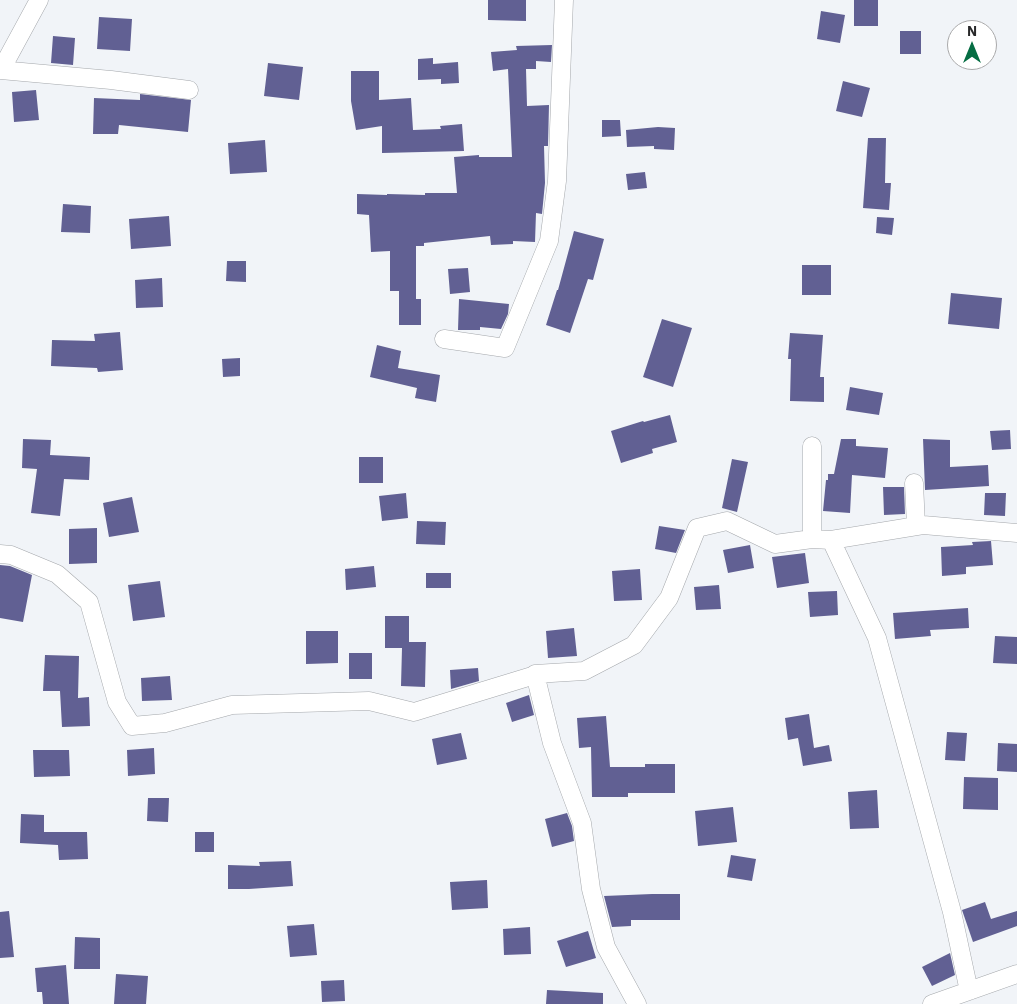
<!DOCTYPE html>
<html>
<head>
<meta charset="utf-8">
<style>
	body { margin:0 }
	#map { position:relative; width:1017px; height:1004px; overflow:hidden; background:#f1f4f8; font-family:"IBM Plex Sans",sans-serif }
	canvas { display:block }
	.north { position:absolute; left:947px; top:20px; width:50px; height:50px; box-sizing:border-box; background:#fff; border:1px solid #a9a9aa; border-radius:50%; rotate:0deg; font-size:14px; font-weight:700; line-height:20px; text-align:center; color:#28282a }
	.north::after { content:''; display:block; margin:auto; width:18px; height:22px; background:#066d43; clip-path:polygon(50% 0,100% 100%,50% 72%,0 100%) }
</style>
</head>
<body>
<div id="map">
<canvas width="1017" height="1004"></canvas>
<div class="north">N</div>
</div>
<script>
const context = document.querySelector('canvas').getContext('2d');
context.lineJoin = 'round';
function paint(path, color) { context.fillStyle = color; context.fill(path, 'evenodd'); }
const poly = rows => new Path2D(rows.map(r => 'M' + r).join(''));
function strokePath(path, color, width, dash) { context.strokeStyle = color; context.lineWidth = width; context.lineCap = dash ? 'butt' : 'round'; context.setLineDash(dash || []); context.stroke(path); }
paint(poly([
	[488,0,526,0,526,21,488,20],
	[854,0,878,0,878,26,854,26],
	[821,11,845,15,840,43,817,39],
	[99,17,132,19,130,51,97,49],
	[900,31,921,31,921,54,900,54],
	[53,36,75,38,73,65,51,63],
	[552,45,551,62,536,61,536,69,526,69,527,106,549,105,548,146,544,146,545,183,542,214,536,213,535,242,513,241,513,244,491,245,490,236,424,243,424,246,416,246,416,299,421,299,421,325,399,325,399,291,390,291,390,251,371,252,369,215,357,214,357,194,387,195,387,194,425,195,425,193,457,193,454,157,479,155,479,157,512,157,508,69,493,71,491,52,517,50,516,46],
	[433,58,433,64,458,62,459,83,441,84,441,79,418,80,418,59],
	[268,63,303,67,299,100,264,96],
	[351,71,379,71,379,100,411,98,413,130,441,129,440,126,462,124,464,151,382,153,382,126,356,130,351,101],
	[843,81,870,88,862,117,836,111],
	[36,90,39,120,14,122,12,92],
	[140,94,191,100,188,132,119,125,118,134,93,134,94,98,140,100],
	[602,120,620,120,621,136,602,137],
	[658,127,675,128,674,150,654,149,654,146,627,147,626,130],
	[868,138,886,138,885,183,891,183,889,210,863,208],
	[265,140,267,172,230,174,228,143],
	[645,172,647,188,628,190,626,174],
	[63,204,91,206,90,233,61,232],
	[169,216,171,246,131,249,129,219],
	[877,217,894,218,892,235,876,233],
	[574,231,604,239,593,280,588,279,570,333,546,325,557,290,558,290],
	[227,261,246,261,246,282,226,281],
	[802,265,831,265,831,295,802,295],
	[468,268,470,292,450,294,448,269],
	[162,278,163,307,136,308,135,280],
	[951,293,1002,298,999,329,948,324],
	[459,299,509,304,508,314,501,329,480,327,480,330,458,330],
	[662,319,692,328,673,387,643,377],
	[120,332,123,370,98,372,97,368,51,366,52,340,95,341,94,334],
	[790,333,823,335,820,377,824,377,824,402,790,401,791,359,788,359],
	[377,345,401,351,398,368,440,375,436,402,415,398,417,388,370,377],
	[240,358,240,376,223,377,222,359],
	[850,387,883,393,879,415,846,410],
	[670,415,677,442,652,449,653,453,621,463,611,431,643,421,644,422],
	[1010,430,1011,449,992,450,990,431],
	[23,439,51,440,50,455,90,457,89,480,64,479,60,516,31,513,37,469,22,468],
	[841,439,856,439,856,446,888,448,885,478,852,475,850,513,823,511,826,480,828,480,828,474,834,474],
	[923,439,950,440,950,467,988,465,989,486,925,490],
	[359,457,383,457,383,483,359,483],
	[732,459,748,462,737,512,722,508],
	[883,487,904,487,905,514,884,515],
	[406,493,408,518,382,521,379,496],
	[985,493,1006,493,1005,516,984,515],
	[132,497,139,532,109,537,103,503],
	[417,521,446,522,445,545,416,544],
	[659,526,685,530,676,553,655,549],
	[97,528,97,563,69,564,69,529],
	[991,541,993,565,966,567,966,574,942,576,941,547,973,545,972,542],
	[750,545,754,568,728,573,723,550],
	[805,553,809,583,777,588,772,557],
	[0,565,10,566,32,575,23,622,0,618],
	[374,566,376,587,346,590,345,569],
	[640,569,642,600,614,601,612,571],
	[426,573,451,573,451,588,426,588],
	[160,581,165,617,133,621,128,585],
	[719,585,721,609,696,610,694,587],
	[837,591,838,615,810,617,808,592],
	[968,608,969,628,930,630,931,636,895,639,893,613],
	[385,616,409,616,409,642,426,642,425,687,401,686,402,648,385,648],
	[574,628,577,656,548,658,546,631],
	[306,631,338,631,338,663,306,664],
	[995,636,1017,637,1017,664,993,663],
	[349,653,372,653,372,679,349,679],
	[45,655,79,656,78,698,89,697,90,726,62,727,60,691,43,691],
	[478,668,479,681,451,689,450,670],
	[170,676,172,700,142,701,141,678],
	[529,695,534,715,512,722,506,703],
	[809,714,814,748,829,745,832,761,803,766,798,738,788,740,785,718],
	[606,716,610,767,645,767,645,764,675,764,675,793,628,793,628,797,592,797,591,747,579,748,577,718],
	[947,732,967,733,965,761,945,760],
	[461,733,467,759,437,765,432,739],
	[998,743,1017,744,1017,772,997,771],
	[154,748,155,774,128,776,127,750],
	[33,750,69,750,70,776,34,777],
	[964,777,998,778,998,810,963,809],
	[877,790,879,828,850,829,848,792],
	[148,798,169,798,168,822,147,821],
	[733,807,737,842,698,846,695,811],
	[567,813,572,826,574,841,552,847,545,819],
	[21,814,44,815,44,832,87,832,88,859,59,860,58,845,20,843],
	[195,832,214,832,214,852,195,852],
	[731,855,756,859,752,881,727,877],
	[291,861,293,886,249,889,228,889,228,865,260,866,259,862],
	[487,880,488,908,452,910,450,882],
	[652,894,680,894,680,920,631,920,631,926,612,927,604,896],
	[985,902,991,919,1017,911,1017,926,973,942,962,910],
	[9,911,14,957,0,958,0,912],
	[314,924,317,955,290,957,287,926],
	[530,927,531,954,504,955,503,929],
	[588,931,596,958,566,967,557,941],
	[75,937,100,938,100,969,74,969],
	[950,953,955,975,932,986,922,967],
	[66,965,69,1004,43,1004,42,992,37,992,35,968],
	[116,974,148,976,146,1004,114,1004],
	[344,980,345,1001,322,1002,321,981],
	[547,990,603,993,603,1004,546,1004]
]), '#616093');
const minor = poly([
	[0,70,111,80,189,90],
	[1,70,39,0],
	[444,339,505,348,549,241,557,181,564,0],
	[812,446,812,539],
	[914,483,916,526],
	[831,540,877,638,952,912,969,991],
	[0,554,11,555,57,574,89,602,117,702,132,726,165,723,232,705,369,701,414,712,535,675],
	[637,1004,606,947,591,889,582,823,552,743,535,674,584,671,634,645,669,598,697,528,727,521,775,544,812,539,831,540,923,525,1017,533],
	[932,1004,1017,974]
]);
strokePath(minor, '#a4a7ab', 19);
strokePath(minor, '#fff', 18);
</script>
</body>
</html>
